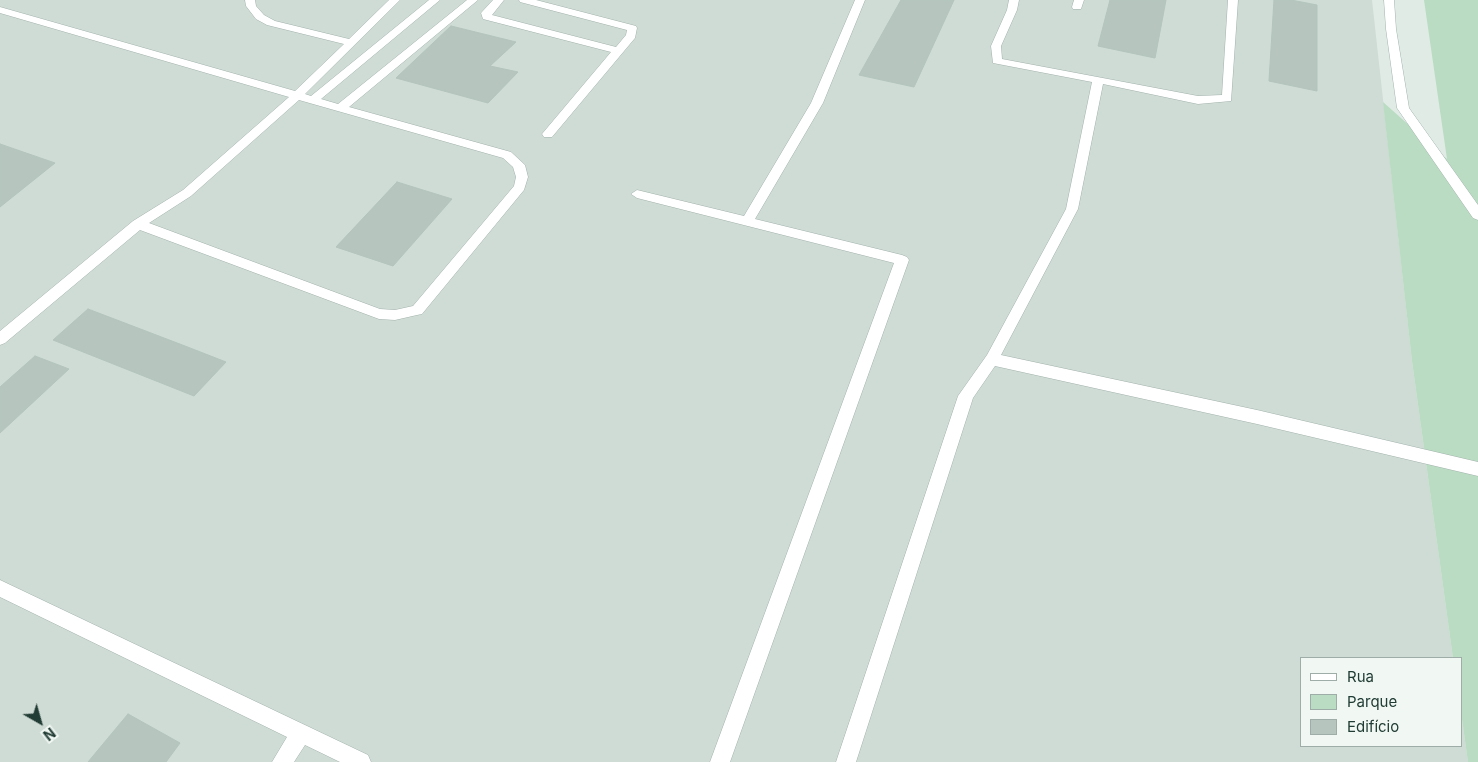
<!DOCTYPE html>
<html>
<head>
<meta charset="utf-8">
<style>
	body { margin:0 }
	#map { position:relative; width:1478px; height:762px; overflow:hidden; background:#e0ebe6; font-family:Inter,sans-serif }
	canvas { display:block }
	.legend { position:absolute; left:1300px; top:657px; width:162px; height:90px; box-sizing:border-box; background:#f1f8f4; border:1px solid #9eada7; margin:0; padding:6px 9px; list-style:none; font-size:15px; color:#213c34 }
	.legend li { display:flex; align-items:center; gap:10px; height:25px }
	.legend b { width:25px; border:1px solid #9eada7 }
	.north { position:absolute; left:15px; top:697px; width:50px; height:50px; -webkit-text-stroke:4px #f1f8f4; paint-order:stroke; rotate:142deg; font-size:14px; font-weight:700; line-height:20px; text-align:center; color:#213c34 }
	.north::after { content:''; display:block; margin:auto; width:18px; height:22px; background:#213c34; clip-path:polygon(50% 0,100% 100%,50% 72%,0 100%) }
</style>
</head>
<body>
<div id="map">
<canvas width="1478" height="762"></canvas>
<ul class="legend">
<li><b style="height:6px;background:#fff"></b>Rua</li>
<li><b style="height:14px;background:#b9dcc2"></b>Parque</li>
<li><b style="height:14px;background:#b6c6bf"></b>Edifício</li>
</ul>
<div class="north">N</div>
</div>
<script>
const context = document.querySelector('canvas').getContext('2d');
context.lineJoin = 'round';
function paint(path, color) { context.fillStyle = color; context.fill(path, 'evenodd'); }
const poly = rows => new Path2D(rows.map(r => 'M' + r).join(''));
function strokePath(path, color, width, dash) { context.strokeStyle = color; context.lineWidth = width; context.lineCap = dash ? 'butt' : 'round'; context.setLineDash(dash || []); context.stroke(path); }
paint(poly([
	[0,0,1372,0,1412,361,1453,658,1302,658,1302,746,1462,746,1462,719,1468,762,0,762]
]), '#cfdbd5');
paint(poly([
	[1424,0,1478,0,1478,762,1468,762,1462,719,1462,658,1453,658,1412,361,1383,102,1447,159]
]), '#b9dcc2');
const building = poly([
	[901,0,954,0,914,87,859,75,901,0],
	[1110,0,1166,0,1155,58,1098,46,1110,0],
	[1274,0,1291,0,1317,5,1317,91,1269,81,1274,0],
	[451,26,516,42,490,66,518,72,488,103,396,78,451,26],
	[0,144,55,163,0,207,0,144],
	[397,182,452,199,393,266,336,247,397,182],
	[88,309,185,346,226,362,194,396,53,340,88,309],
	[35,356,69,369,0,433,0,387,35,356],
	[128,714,180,743,166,762,88,762,128,714]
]);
paint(building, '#b6c6bf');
strokePath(building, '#b3c5bd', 1);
const lane = poly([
	[245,0,255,0,256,6,264,15,275,21,349,39,389,0,400,0,305,94,311,96,429,0,440,0,321,99,338,104,467,0,478,0,349,107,511,152,525,165,528,177,524,190,422,314,417,315,395,320,379,319,140,230,5,343,0,345,0,331,133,221,183,190,289,97,0,13,0,7,295,91,344,44,267,25,256,19,246,6,245,0],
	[299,100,503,158,513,167,516,177,514,186,413,306,395,310,380,309,149,223,191,196,299,100],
	[493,0,504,0,492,15,616,47,626,35,627,30,520,2,519,0,536,0,636,26,637,28,635,38,552,137,544,137,542,134,611,52,483,19,481,13,493,0],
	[855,0,865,0,823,103,755,219,902,255,907,257,909,260,730,762,710,762,894,263,637,198,631,194,637,190,744,216,811,103,855,0],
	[1009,0,1019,0,1017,10,1001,46,1002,59,1198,96,1222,95,1228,0,1238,0,1231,101,1198,104,1103,84,1078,209,1001,355,1257,410,1478,462,1478,476,1257,424,995,366,973,398,856,762,836,762,958,396,987,355,1066,209,1092,82,993,63,991,46,1007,10,1009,0],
	[1074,0,1084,0,1081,9,1073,9,1072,7,1074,0],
	[0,580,368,755,371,762,340,762,305,745,294,762,272,762,287,737,0,597,0,580]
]);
const street = poly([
	[1384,0,1394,0,1396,29,1409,108,1478,205,1478,220,1473,218,1397,108,1386,29,1384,0]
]);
strokePath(lane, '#a3b3ad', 1);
strokePath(street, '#a3b3ad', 1);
paint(lane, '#fff');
paint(street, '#fff');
</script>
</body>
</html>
